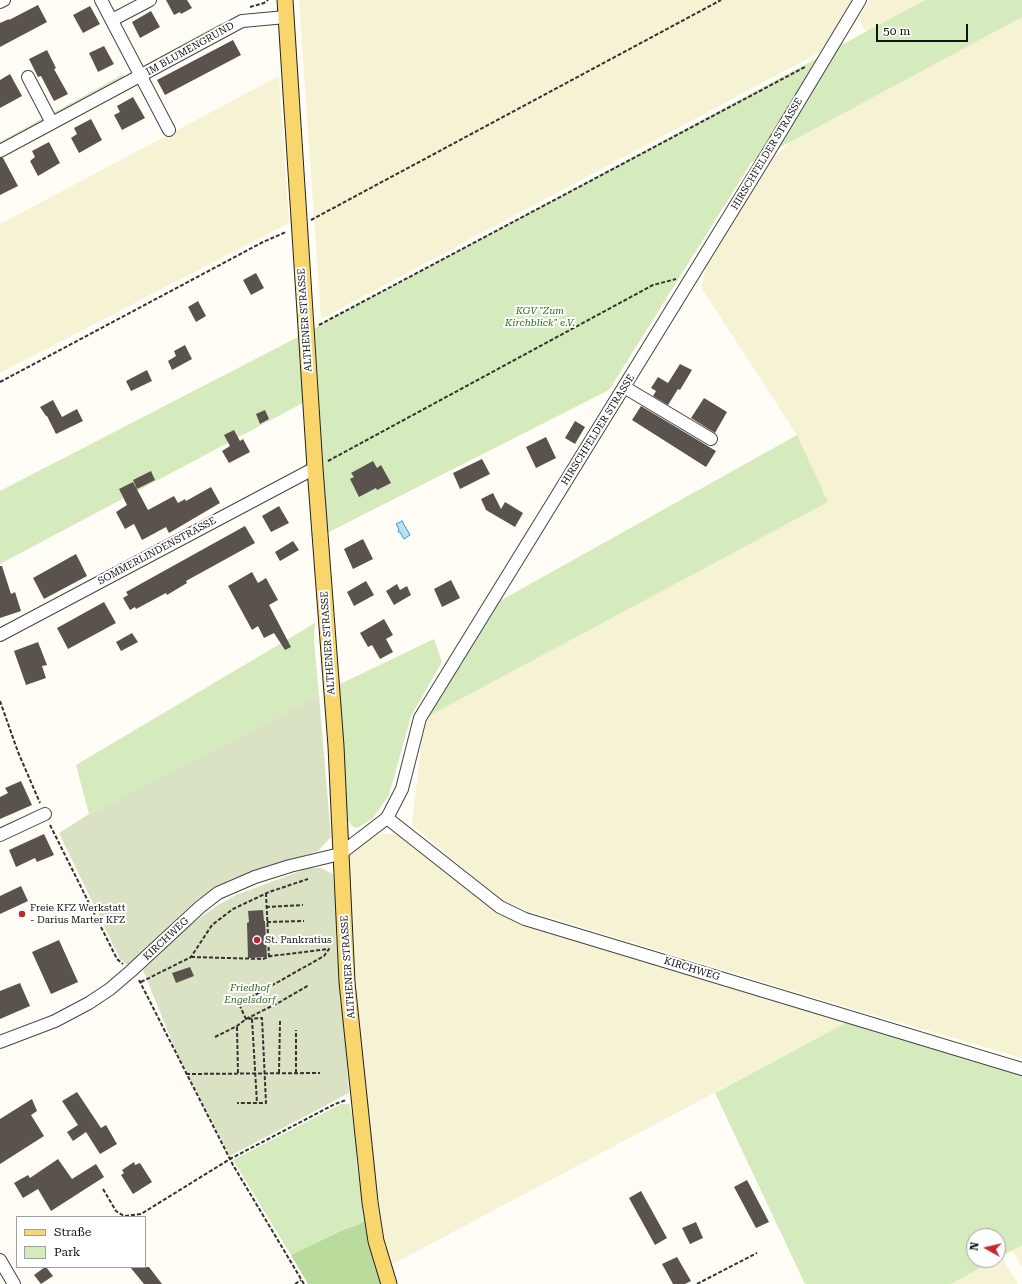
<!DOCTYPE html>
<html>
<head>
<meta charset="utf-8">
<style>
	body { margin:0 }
	#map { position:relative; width:1022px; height:1284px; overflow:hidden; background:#fffdf5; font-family:"Roboto Serif",serif }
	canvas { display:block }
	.legend { position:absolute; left:16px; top:1216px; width:130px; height:52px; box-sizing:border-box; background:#fff; border:1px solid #a0a0a0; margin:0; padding:5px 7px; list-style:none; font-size:12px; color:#111 }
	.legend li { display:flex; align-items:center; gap:8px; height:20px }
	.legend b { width:20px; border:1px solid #a0a0a0 }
	.north { position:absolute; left:966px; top:1228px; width:40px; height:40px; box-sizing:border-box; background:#fff; border:1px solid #a0a0a0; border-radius:50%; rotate:278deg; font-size:11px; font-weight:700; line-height:16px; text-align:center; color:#111 }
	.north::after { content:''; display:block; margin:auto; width:14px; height:18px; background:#c4262e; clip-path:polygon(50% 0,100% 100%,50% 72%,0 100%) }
	.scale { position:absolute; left:876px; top:24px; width:92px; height:18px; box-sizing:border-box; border:2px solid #111; border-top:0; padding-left:5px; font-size:12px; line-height:14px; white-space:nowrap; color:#111; -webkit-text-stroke:3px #fff; paint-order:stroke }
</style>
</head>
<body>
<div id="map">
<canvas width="1022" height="1284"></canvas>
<ul class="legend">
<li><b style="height:5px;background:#f9d66b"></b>Straße</li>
<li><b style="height:11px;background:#d5ebbd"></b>Park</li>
</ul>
<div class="north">N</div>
<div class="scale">50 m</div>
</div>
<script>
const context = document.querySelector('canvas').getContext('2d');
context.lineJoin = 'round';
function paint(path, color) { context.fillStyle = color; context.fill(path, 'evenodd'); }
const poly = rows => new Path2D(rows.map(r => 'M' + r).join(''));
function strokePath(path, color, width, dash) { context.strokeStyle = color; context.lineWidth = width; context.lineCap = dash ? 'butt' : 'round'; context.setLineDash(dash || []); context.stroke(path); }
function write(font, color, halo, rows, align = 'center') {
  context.font = font + ' "Roboto Serif",serif'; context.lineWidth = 4; context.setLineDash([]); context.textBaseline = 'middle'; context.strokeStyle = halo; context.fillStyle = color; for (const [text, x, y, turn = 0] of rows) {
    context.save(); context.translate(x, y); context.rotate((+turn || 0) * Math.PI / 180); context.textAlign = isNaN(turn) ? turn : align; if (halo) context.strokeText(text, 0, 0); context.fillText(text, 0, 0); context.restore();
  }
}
paint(poly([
	[299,0,852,0,820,52,321,319],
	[870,0,925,0,866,32,859,18],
	[1022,16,1022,1058,853,1009,528,911,503,901,412,825,422,738,429,716,827,502,797,435,702,289,705,268,774,157,794,139],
	[279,76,289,223,0,373,0,224],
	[378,834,398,834,497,913,521,923,849,1021,393,1264,385,1242,367,1114,346,860,360,846],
	[1022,1245,1022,1267,1012,1250],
	[1001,1256,1018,1284,951,1284,995,1260,998,1260,998,1258]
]), '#f6f3d4');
paint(poly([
	[925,0,1022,0,1022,17,751,163,609,390,327,533,316,396,0,564,0,491,300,336],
	[221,23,222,26,151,63,152,61],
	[122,75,127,77,57,114,53,113],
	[43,118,45,122,0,146,0,142],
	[797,435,828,502,429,716,498,602],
	[315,623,314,641,319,695,89,814,76,765],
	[434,639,442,662,411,716,389,795,373,818,361,826,356,828,352,826,348,820,338,685],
	[849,1021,1022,1074,1022,1245,998,1258,998,1236,974,1236,974,1260,995,1260,951,1284,805,1284,715,1093],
	[341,1104,349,1104,351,1110,355,1134,357,1167,366,1220,358,1225,341,1230,291,1255,233,1160]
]), '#d5ebbd');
paint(poly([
	[366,1220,383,1284,308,1284,291,1255,342,1230,358,1225]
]), '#b9dc9c');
paint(poly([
	[319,695,331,837,318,851,232,879,214,888,194,902,128,965,120,959,59,833,89,814],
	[309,868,321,868,333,874,339,959,349,1093,230,1156,175,1049,143,970,189,926,218,905,236,895]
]), '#d9e3c4');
const water = poly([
	[402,521,410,535,404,539,400,532,398,532,399,529,396,524,402,521]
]);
paint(water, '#b9e0f7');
strokePath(water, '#3f96cf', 1);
paint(poly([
	[166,0,187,0,192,8,181,14,180,12,174,15],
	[38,5,47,22,0,47,0,23,9,19,9,20],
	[90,6,100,24,83,33,73,15],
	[151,11,160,27,140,38,132,22],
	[233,40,241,55,165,95,157,80],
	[104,46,114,64,98,72,89,53],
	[47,50,56,68,54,69,68,94,54,101,41,76,38,77,29,59],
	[10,74,22,96,0,108,0,80],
	[133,97,145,118,122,130,114,115,120,112,117,106],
	[91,119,102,140,79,153,71,138,77,134,74,128],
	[49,142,60,163,38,176,30,161,35,157,32,151],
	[0,158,3,158,18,186,0,195],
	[256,273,264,288,251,295,243,280],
	[198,301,206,316,196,322,188,307],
	[185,345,192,359,172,370,168,361,176,356,174,351],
	[680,364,692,370,680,390,678,389,668,405,653,396,656,391,651,388,658,377,668,383],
	[147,370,152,381,131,391,126,381],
	[704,398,727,412,715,433,691,418],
	[53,400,62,417,77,409,83,421,56,434,47,416,46,416,40,407],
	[641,406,716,451,706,467,632,420],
	[265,410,269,419,260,424,256,414],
	[575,421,585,427,575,444,565,438],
	[234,430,240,441,243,439,250,452,229,463,222,451,230,446,224,435],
	[546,437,556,458,536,468,526,447],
	[482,459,490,474,460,489,453,473],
	[373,461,377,468,381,465,391,483,377,490,376,488,359,497,350,479,354,477,351,473],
	[151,471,155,480,137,489,133,480],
	[133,482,148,510,174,496,178,503,185,499,186,501,211,487,220,503,169,533,166,527,142,540,134,524,125,529,116,512,127,505,119,489],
	[493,493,501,509,505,502,523,513,515,527,486,510,481,499],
	[279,506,289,523,271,532,262,516],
	[245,526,255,543,186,581,187,583,167,595,166,593,136,609,135,607,130,610,123,598,128,595,126,592],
	[363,539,373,559,353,569,344,549],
	[293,541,299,550,280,561,275,552],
	[76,554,87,576,44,599,33,578],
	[0,566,2,566,11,594,15,592,21,611,0,618],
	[252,572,258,583,266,578,278,600,269,605,291,647,285,650,274,633,264,638,258,626,252,630,228,586],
	[451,580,460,598,442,607,434,589],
	[366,581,374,595,354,606,347,592],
	[397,584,400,590,407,586,411,595,394,605,386,591],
	[104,602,116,623,68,649,57,628],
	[384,619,393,635,386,639,393,652,380,659,372,645,368,647,360,633],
	[132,633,138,642,121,651,116,642],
	[38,642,47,665,42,666,46,678,26,685,14,651],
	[21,781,32,805,0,819,0,797,8,793,5,788],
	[44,834,54,855,37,862,35,858,16,867,9,850],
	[21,886,28,901,0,914,0,896],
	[263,910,264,921,265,921,267,957,248,958,247,923,249,922,248,911],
	[59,940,78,982,51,994,32,952],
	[190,967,194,976,176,983,172,973],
	[20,983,30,1006,0,1019,0,991],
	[77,1092,101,1128,106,1125,117,1144,100,1154,86,1132,73,1141,67,1132,78,1125,62,1101],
	[32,1099,37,1111,31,1115,44,1136,0,1164,0,1119],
	[58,1159,72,1179,96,1164,104,1177,51,1211,38,1189,23,1198,14,1183,28,1175,30,1178],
	[134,1162,135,1165,140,1163,152,1182,133,1194,121,1175,124,1173,122,1170],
	[747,1180,769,1222,756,1228,734,1187],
	[641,1191,667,1238,655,1245,629,1198],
	[696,1222,703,1238,690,1244,682,1228],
	[677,1257,691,1281,685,1284,673,1284,662,1264],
	[45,1267,46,1267,53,1276,41,1284,34,1275],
	[130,1267,149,1267,162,1284,144,1284]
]), '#5a524d');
const minor = poly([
	[101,0,169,130],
	[0,2,4,0],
	[112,20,150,0],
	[28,77,52,123],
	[0,151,242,21,286,17],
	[624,387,711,439],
	[0,635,315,468],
	[387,818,500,907,525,919,1022,1069],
	[0,835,45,814],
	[0,1042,55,1021,89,1003,110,989,131,971,200,907,218,893,255,877,290,866,340,854,387,818,402,789,420,718,768,153,860,0],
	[0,1260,14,1284]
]);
const major = poly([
	[285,0,315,468,336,746,347,982,370,1202,376,1241,389,1284]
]);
strokePath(minor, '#444', 14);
strokePath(major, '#222', 17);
strokePath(poly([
	[250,7,264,3,268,0],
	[311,220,721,0],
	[319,325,805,67],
	[0,382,263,242,286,232],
	[328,461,653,285,676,279],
	[0,701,18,752,40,803],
	[50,825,117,959,123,964],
	[266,893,269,957],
	[266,907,303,905],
	[267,922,304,921],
	[191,957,263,959,271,956,329,949,324,956,239,1004,246,1019,262,1018,266,1103,237,1103],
	[139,980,233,1165,304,1284],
	[141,982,191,957,212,925,233,909,269,892,308,879],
	[252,1019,257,1103],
	[237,1027,238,1073],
	[215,1037,237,1026,246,1019,280,1002,309,985],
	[279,1073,280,1021],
	[296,1073,296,1030],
	[186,1074,320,1073],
	[103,1189,116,1211,124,1216,141,1214,230,1159,335,1104,346,1100],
	[295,1284,301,1280],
	[697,1284,757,1253]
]), '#333', 2, [4, 2]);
strokePath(minor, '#fff', 12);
strokePath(major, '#f9d66b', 15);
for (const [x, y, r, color] of [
	[22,914,4,"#c4262e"],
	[257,940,4,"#c4262e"]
]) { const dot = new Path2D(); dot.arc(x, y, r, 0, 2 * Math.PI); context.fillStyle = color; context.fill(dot); strokePath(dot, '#fff', 1.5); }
write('10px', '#111', '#fff', [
	["IM BLUMENGRUND",190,49,-29],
	["HIRSCHFELDER STRASSE",767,154,-59],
	["ALTHENER STRASSE",305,320,-94],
	["HIRSCHFELDER STRASSE",598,430,-58],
	["SOMMERLINDENSTRASSE",157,551,-28],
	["ALTHENER STRASSE",328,643,-94],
	["KIRCHWEG",166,939,-43],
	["ALTHENER STRASSE",348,967,-94],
	["KIRCHWEG",692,969,17]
]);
write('italic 10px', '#2f6b1f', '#fff', [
	["KGV \"Zum",540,311],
	["Kirchblick\" e.V.",540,323],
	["Friedhof",250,988],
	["Engelsdorf",250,1000]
]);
write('10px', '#111', '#fff', [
	["Freie KFZ Werkstatt",30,908],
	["- Darius Marter KFZ",30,920],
	["St. Pankratius",265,940]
], 'left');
</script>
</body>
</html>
